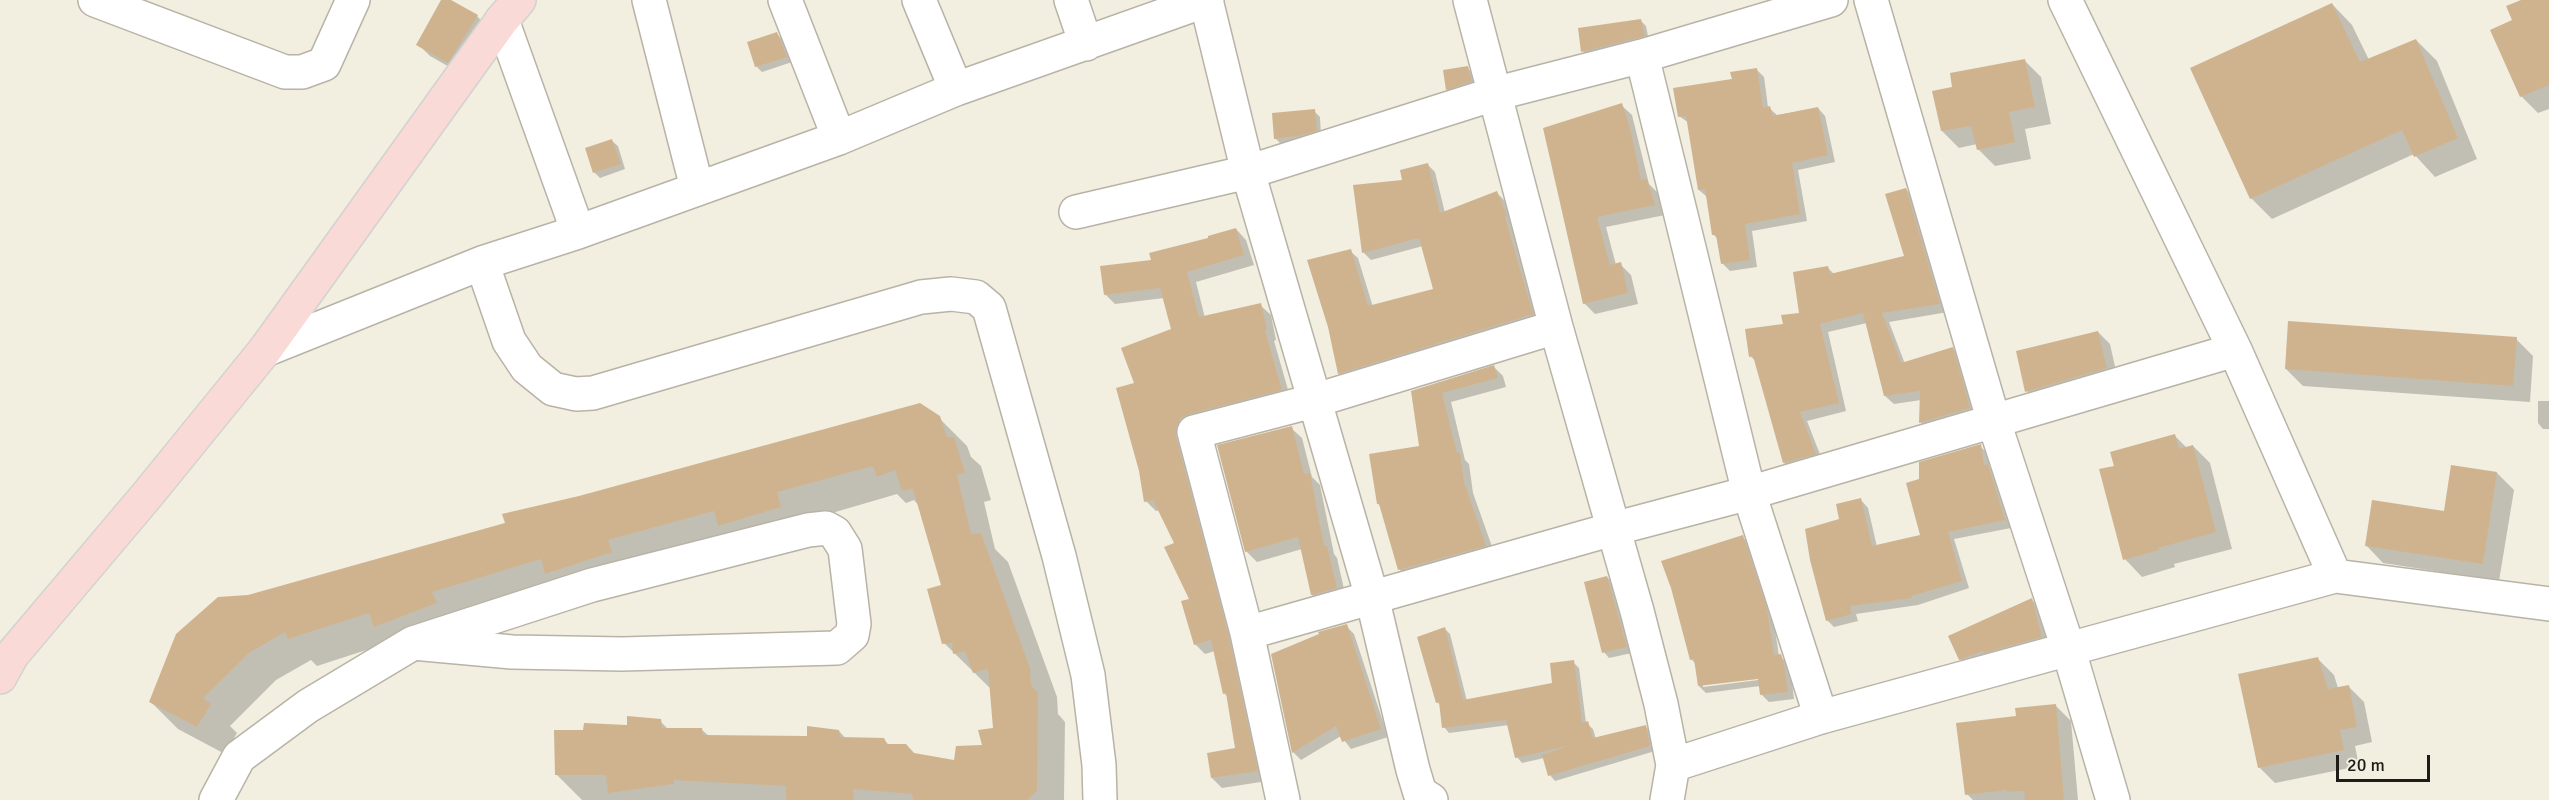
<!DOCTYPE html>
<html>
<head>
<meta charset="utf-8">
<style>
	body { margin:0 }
	#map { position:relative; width:2549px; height:800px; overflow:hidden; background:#f2eee0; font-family:Signika,sans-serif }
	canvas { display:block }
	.scale { position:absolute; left:2336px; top:755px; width:94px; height:27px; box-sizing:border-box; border:3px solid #1e1c17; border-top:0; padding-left:8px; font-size:18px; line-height:21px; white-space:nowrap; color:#1e1c17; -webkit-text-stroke:4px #f2eee0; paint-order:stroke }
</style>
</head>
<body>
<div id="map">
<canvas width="2549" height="800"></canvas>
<div class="scale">20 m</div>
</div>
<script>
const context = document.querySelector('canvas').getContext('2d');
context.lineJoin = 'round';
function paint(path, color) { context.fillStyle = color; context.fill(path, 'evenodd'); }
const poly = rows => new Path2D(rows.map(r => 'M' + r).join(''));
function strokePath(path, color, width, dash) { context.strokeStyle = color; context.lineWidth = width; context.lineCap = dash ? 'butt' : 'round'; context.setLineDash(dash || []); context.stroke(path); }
paint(poly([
	[443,0,448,0,477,16,488,28,460,73,430,56,418,44],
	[2525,0,2549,0,2549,109,2538,113,2521,96,2514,21],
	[2332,4,2352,25,2369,60,2416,40,2437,61,2477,159,2435,177,2414,154,2272,219,2251,198],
	[1640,20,1646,26,1649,41,1588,57,1583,51],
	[777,34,783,40,792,62,762,72,756,66],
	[2024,60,2041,77,2051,124,2025,129,2031,159,1995,166,1978,149,1977,144,1959,148,1942,131,1954,88],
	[1467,68,1473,73,1476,87,1453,94,1447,89],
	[1756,69,1764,77,1768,107,1777,115,1818,108,1825,116,1835,162,1798,170,1807,221,1752,231,1757,267,1730,271,1722,263,1719,240,1714,235,1707,197,1699,190,1689,123,1679,116,1733,81],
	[1621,105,1632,115,1649,184,1657,192,1665,215,1606,227,1616,265,1620,264,1631,275,1638,304,1595,314,1584,303,1544,129],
	[1314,111,1320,117,1321,136,1305,141,1281,144,1275,138],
	[612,141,618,146,625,169,600,178,594,172],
	[1428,165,1435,172,1445,213,1497,193,1504,200,1514,224,1511,225,1540,322,1347,381,1339,373,1350,251,1358,258,1373,307,1435,290,1423,246,1371,260,1363,252,1404,181],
	[1906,189,1914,198,1948,312,1889,322,1905,364,1952,348,1961,357,1978,417,1929,431,1921,423,1921,400,1894,404,1885,396,1867,323,1828,332,1846,411,1807,421,1823,462,1793,471,1784,463,1757,362,1750,356,1801,314,1828,268,1834,274,1906,257],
	[1236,229,1246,240,1254,265,1196,282,1205,318,1260,305,1271,315,1276,340,1274,341,1291,400,1199,424,1267,781,1222,788,1212,778,1237,750,1229,698,1224,693,1215,651,1205,654,1195,644,1191,600,1176,543,1160,510,1156,511,1146,501,1136,384,1173,330,1164,298,1115,304,1105,294,1152,261],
	[2098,332,2110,344,2118,380,2038,403,2027,391],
	[2516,339,2533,356,2530,402,2303,386,2286,369],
	[1494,367,1503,376,1506,387,1451,402,1465,460,1469,464,1473,493,1495,555,1409,579,1400,570,1382,507,1378,504,1421,448,1413,392],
	[2538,401,2549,401,2549,429,2543,429,2538,423],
	[939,418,967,446,971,457,981,466,991,500,984,502,995,549,1008,562,1057,697,1058,714,1065,722,1064,800,582,800,557,775,584,731,628,727,660,721,669,730,702,730,709,736,808,738,839,731,846,739,883,739,890,746,916,755,955,762,984,746,994,729,991,689,944,643,943,586,920,507,914,500,906,503,897,494,391,642,317,666,311,660,276,680,230,726,237,733,225,754,178,729,151,702,248,596],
	[1291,428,1302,438,1312,477,1320,485,1334,554,1337,558,1346,598,1322,605,1312,595,1302,549,1257,562,1246,551],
	[2175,436,2187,448,2193,446,2210,463,2232,549,2174,564,2175,567,2142,577,2125,559,2115,467],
	[1980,446,1988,454,1990,468,1995,473,2011,528,1954,539,1969,588,1918,605,1856,614,1858,621,1834,627,1827,620,1841,520,1861,500,1868,508,1877,547,1922,536,1921,480],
	[2497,473,2514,490,2499,581,2383,563,2366,545,2446,513],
	[1742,537,1750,544,1773,617,1779,656,1788,663,1791,673,1794,699,1769,702,1762,695,1760,686,1706,693,1699,686,1696,664,1691,659],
	[1765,676,1766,679,1703,687,1703,684],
	[1607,577,1613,583,1632,653,1609,658,1604,652],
	[2032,600,2041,610,2051,646,1970,668,1960,659],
	[1346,626,1354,634,1388,737,1351,749,1341,736,1301,760,1293,752],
	[1445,629,1450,634,1467,701,1554,684,1573,662,1579,668,1586,723,1593,729,1596,739,1646,727,1651,732,1655,751,1555,781,1550,775,1544,758,1522,763,1517,757,1509,725,1449,733,1444,727,1441,706,1437,702],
	[2318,659,2334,675,2338,688,2348,686,2364,702,2372,742,2355,746,2359,766,2275,783,2259,767],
	[2055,705,2071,721,2078,800,1973,800,1967,794,2017,718]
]), '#0003');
paint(poly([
	[441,0,451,0,478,15,448,63,416,45],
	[2521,0,2549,0,2549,85,2520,97,2490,30,2512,20,2506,6],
	[2332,3,2360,62,2416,39,2458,138,2414,157,2402,130,2250,199,2190,68],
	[1641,19,1645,36,1581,52,1578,28],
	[777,32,787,57,755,67,747,42],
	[2025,59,2035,107,2009,112,2015,142,1977,150,1971,126,1941,131,1932,91,1952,87,1950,73],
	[1468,66,1472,81,1446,90,1443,70],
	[1757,68,1763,108,1770,106,1773,116,1818,107,1828,155,1792,163,1800,214,1745,224,1750,260,1721,264,1716,235,1712,235,1705,189,1698,190,1686,116,1678,117,1673,88,1732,79,1730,72],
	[1622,103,1630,128,1641,180,1647,179,1655,205,1597,217,1610,265,1621,262,1628,293,1583,304,1543,128],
	[1315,109,1317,131,1298,136,1274,139,1272,113],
	[612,139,621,164,593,173,585,148],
	[1428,163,1440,213,1497,191,1507,216,1505,217,1533,314,1338,374,1328,327,1307,260,1351,249,1368,306,1433,289,1419,238,1362,253,1353,185,1402,180,1400,170],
	[1906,188,1940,304,1882,313,1901,363,1953,347,1970,408,1919,423,1920,391,1884,396,1863,313,1820,324,1839,403,1800,412,1816,454,1783,463,1753,356,1749,357,1745,329,1783,324,1781,315,1799,313,1793,272,1828,266,1830,274,1904,256,1885,194],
	[1236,228,1244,255,1187,272,1199,317,1261,303,1267,330,1265,331,1282,390,1189,414,1180,419,1176,428,1176,437,1229,637,1258,771,1211,778,1207,753,1235,748,1226,693,1223,694,1211,640,1194,645,1181,601,1189,599,1164,547,1174,543,1153,500,1144,502,1139,471,1116,388,1134,383,1121,348,1171,329,1160,288,1104,295,1100,266,1151,260,1149,253,1208,238,1208,236],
	[2288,321,2517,337,2513,386,2285,369],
	[2098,331,2107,368,2025,392,2016,351],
	[1494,365,1498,378,1442,393,1457,453,1460,453,1464,482,1486,546,1398,570,1379,504,1377,504,1369,454,1419,446,1411,391],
	[920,403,940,416,947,437,954,437,965,473,957,475,971,534,981,533,1030,668,1031,685,1038,693,1037,791,1027,800,913,800,912,794,853,789,854,800,786,800,786,786,674,780,674,784,608,793,606,775,555,775,554,730,583,730,584,723,627,725,627,716,661,719,662,728,702,728,703,735,807,736,807,726,839,730,840,737,884,738,887,744,906,744,914,753,954,760,956,746,982,745,978,730,993,728,988,669,973,673,965,651,953,654,952,643,942,644,927,589,941,585,913,489,902,491,895,470,877,477,873,466,777,492,781,507,718,526,714,511,608,540,612,552,545,574,541,559,432,592,437,603,374,627,369,613,288,639,285,632,249,653,203,698,211,704,197,727,149,702,176,634,218,597,248,595,505,523,502,514,579,496],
	[1292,426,1304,474,1310,473,1324,546,1327,546,1337,588,1311,595,1298,537,1245,552,1217,445],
	[2175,434,2179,449,2193,445,2216,532,2158,548,2159,550,2123,560,2099,469,2114,466,2110,452],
	[1981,444,1984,465,1988,464,2005,520,1948,532,1962,581,1911,596,1912,598,1850,606,1852,614,1826,621,1810,560,1805,529,1839,519,1836,504,1861,498,1872,546,1920,535,1906,483,1919,479,1919,462],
	[2451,465,2497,472,2483,564,2365,546,2372,500,2444,511],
	[1743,535,1767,609,1774,655,1781,654,1784,664,1788,692,1760,695,1758,679,1698,686,1694,659,1690,660,1671,588,1661,561],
	[1607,576,1627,647,1602,653,1584,582],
	[2032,598,2042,637,1984,653,1983,651,1959,660,1948,636],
	[1347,624,1381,729,1342,742,1336,726,1292,753,1271,654,1319,634,1318,632],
	[1445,627,1463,700,1552,683,1550,663,1574,660,1582,723,1588,721,1593,738,1646,725,1650,746,1548,776,1542,755,1568,746,1515,758,1506,720,1442,728,1439,702,1436,703,1417,637],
	[2318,657,2328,689,2349,685,2357,727,2340,730,2344,750,2258,768,2238,674],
	[2056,704,2064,800,2025,800,2024,791,2007,792,2007,790,1965,795,1956,723,2016,716,2015,708]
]), '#cfb38e');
const minor = poly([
	[95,0,285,72,302,72,324,64,353,0],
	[649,0,697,188],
	[785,0,839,138],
	[919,0,956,89],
	[1071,0,1086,44],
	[1206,0,1248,172,1494,94,1642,56,1831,0],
	[1470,0,1556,327,1637,611,1661,704,1673,765,1667,800],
	[1871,0,1994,422,2069,651,2113,800],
	[2065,0,2235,350,2335,576],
	[502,20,578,232],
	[1642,56,1749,493,1821,717],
	[1076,212,1248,172,1372,597,1413,770,1420,793,1431,800],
	[482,263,509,341,527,368,553,389,576,394,593,393,921,297,951,294,976,297,989,308,1059,556,1088,675,1099,765,1100,800],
	[265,350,482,263,578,232,839,138,956,89,1207,0],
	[1247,633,1613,529,1749,493,2235,350],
	[1673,765,1821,717,2335,576,2549,604],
	[216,800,239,757,308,706,413,643,592,585,808,530,826,528,835,533,845,549,854,624,852,635,837,648,622,654,512,652,413,643],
	[1283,800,1247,633,1194,432,1313,401,1556,327]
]);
const major = poly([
	[0,677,12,655,148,494,265,350,502,20,519,0]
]);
strokePath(minor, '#b8b3a6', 36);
strokePath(major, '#d2d2d1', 36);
strokePath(minor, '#fff', 33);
strokePath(major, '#fadad6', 33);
</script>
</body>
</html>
